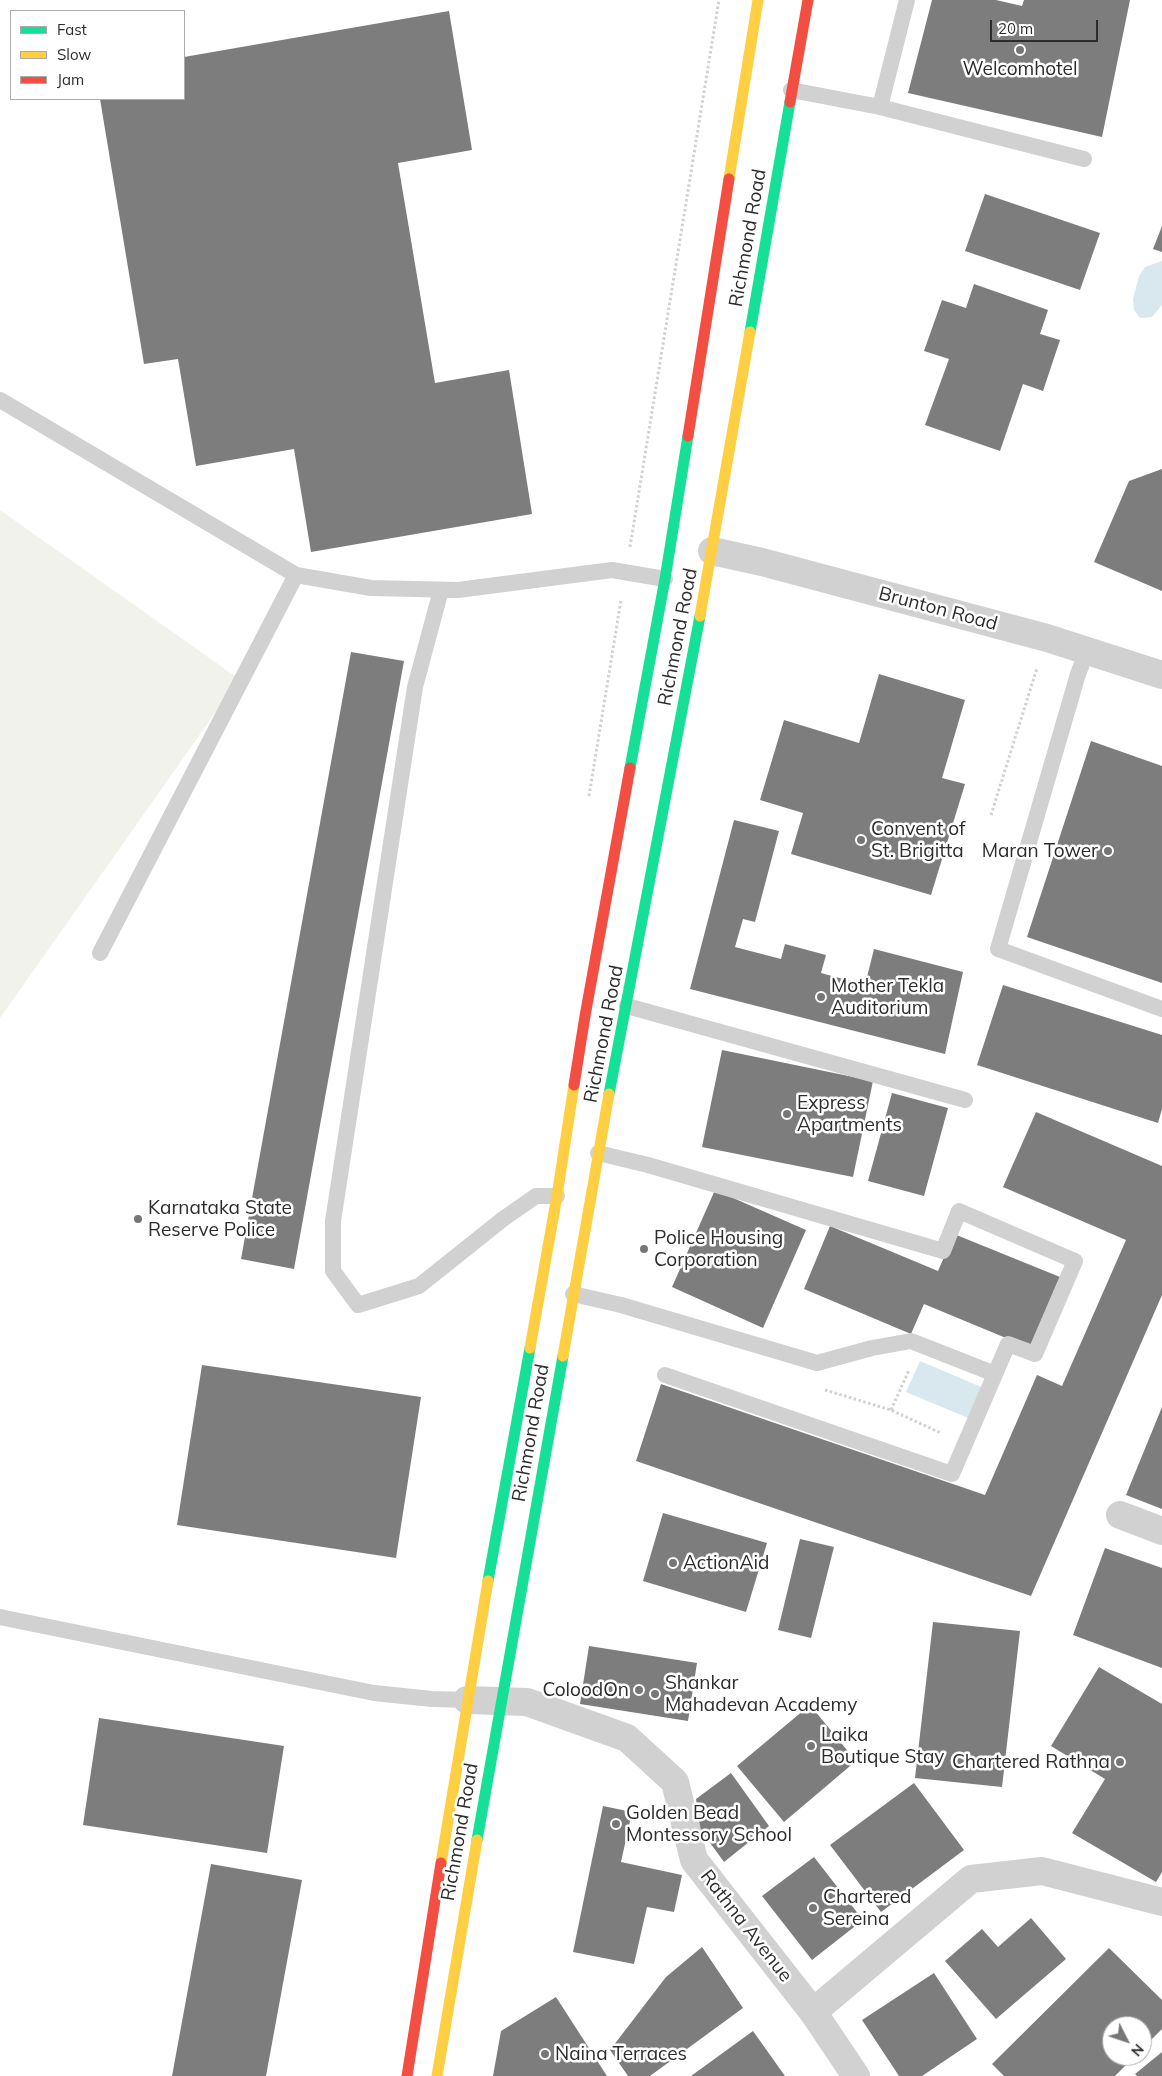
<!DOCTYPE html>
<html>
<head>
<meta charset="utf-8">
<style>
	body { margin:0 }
	#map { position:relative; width:1162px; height:2076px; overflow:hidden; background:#fff; font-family:Mulish,sans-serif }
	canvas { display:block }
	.legend { position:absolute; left:10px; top:10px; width:175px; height:90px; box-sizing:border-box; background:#fff; border:1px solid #ababab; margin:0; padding:6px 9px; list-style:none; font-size:15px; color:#2c2c2c }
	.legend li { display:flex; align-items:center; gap:10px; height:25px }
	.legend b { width:25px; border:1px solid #ababab }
	.north { position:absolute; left:1102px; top:2016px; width:50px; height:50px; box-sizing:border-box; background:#fff; border:1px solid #ababab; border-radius:50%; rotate:131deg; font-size:14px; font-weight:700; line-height:20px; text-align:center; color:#2c2c2c }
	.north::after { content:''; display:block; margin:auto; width:18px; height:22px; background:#767676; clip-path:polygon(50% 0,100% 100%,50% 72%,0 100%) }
	.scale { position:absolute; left:990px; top:20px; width:108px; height:22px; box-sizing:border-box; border:2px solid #2c2c2c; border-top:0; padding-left:6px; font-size:15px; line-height:18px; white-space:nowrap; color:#2c2c2c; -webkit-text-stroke:4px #fff; paint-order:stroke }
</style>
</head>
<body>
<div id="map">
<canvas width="1162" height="2076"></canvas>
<ul class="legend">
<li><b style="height:6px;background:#16e098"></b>Fast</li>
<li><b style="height:6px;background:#ffcf43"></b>Slow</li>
<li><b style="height:6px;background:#f24e42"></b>Jam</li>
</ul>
<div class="north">N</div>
<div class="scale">20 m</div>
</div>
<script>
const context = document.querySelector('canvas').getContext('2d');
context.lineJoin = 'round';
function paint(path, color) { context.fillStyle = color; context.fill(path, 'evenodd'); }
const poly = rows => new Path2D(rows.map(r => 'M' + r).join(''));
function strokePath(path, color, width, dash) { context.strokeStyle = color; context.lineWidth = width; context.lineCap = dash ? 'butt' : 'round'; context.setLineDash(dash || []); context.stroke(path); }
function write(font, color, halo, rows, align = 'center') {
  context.font = font + ' Mulish,sans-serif'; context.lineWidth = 5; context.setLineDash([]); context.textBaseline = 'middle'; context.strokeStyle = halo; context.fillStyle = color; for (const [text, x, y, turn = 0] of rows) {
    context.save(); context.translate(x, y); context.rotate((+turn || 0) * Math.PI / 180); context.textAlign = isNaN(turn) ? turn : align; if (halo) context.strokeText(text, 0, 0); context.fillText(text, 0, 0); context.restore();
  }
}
paint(poly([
	[0,510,239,679,0,1018]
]), '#f0f2eb');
paint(poly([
	[1162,261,1162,305,1152,317,1140,318,1134,310,1133,299,1139,276,1145,267],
	[920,1361,986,1389,973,1420,906,1392]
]), '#d9e8ee');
paint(poly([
	[932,0,996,0,1022,6,1024,0,1130,0,1102,137,908,93],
	[449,11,472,150,398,163,435,383,509,370,532,514,311,552,294,449,196,466,178,359,144,364,100,99,184,99,184,57],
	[985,194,1100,233,1080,290,965,251],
	[1162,226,1162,252,1153,249],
	[974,284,1048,310,1040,334,1060,340,1043,391,1023,384,1000,451,925,425,949,359,924,351,942,300,966,308],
	[1162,469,1162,591,1094,562,1129,481],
	[351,652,404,661,294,1269,241,1259],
	[879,674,965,700,942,778,965,784,931,895,791,854,803,813,760,800,784,720,859,743],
	[1091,741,1162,766,1162,983,1027,937],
	[734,820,779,831,755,922,743,919,735,947,781,959,785,944,826,955,821,973,865,985,874,949,963,972,945,1054,690,989],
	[1003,985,1162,1035,1162,1109,1158,1123,977,1065],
	[722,1050,873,1081,853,1177,702,1147],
	[892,1093,948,1108,924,1196,868,1181],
	[1036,1112,1162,1166,1162,1295,1031,1596,636,1461,661,1384,985,1495,1037,1375,1062,1386,1126,1240,1003,1187],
	[715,1190,806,1230,763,1328,672,1287],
	[830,1226,938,1271,954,1234,1060,1277,1030,1348,924,1304,911,1334,804,1289],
	[202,1365,421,1397,396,1558,177,1525],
	[1162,1407,1162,1509,1126,1495],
	[663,1513,767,1543,746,1612,643,1581],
	[800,1539,834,1547,811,1638,778,1630],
	[1105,1548,1162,1568,1162,1668,1073,1635],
	[933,1622,1020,1631,1002,1787,915,1778],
	[589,1646,697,1663,688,1721,580,1704],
	[1099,1667,1162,1704,1162,1872,1156,1882,1072,1833,1105,1779,1051,1746],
	[810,1705,856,1761,784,1822,737,1766],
	[99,1718,284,1746,267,1853,83,1825],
	[731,1773,769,1826,724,1862,700,1829,696,1799],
	[914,1783,964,1850,881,1912,830,1845],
	[603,1806,632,1812,621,1862,682,1875,674,1912,647,1907,634,1964,573,1952],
	[814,1857,863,1920,812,1960,762,1896],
	[211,1864,302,1880,266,2076,172,2076],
	[1031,1918,1066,1959,996,2019,945,1961,982,1929,998,1947],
	[702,1947,743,2008,650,2076,628,2076,610,2050,666,1977],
	[1109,1948,1162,2000,1162,2029,1142,2049,1142,2026,1112,2026,1112,2056,1135,2056,1115,2076,1004,2076,992,2064],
	[934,1973,977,2039,922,2076,899,2076,862,2020],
	[556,1997,607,2076,493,2076,501,2031],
	[753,2031,785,2076,691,2076],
	[1162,2052,1162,2076,1137,2076,1135,2074]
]), '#7d7d7d');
strokePath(poly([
	[630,547,719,0],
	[589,796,621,600],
	[991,815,1037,668],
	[825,1390,891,1410,941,1433],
	[891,1410,909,1370]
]), '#d1d1d1', 3, [2.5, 2.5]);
strokePath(poly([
	[791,90,880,107,1084,159],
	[880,107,907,0],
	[0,400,296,575,371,588,458,590,612,570,665,579],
	[441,590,415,687,333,1221,333,1271,358,1305,419,1286,503,1219,536,1196,557,1196],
	[1087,651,1078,674,998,949,1162,1009],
	[100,953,296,575],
	[627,1006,965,1100],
	[598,1153,648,1165,943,1251,959,1211,1075,1261,1035,1354,1008,1344,952,1474,665,1375],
	[573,1294,621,1305,817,1363,872,1348,911,1341,995,1374],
	[0,1617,374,1693,432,1699,467,1700]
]), '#d1d1d1', 16);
strokePath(poly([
	[712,551,762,562,1047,638,1162,675],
	[1120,1515,1162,1531],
	[467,1700,527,1702,627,1738,675,1782,694,1860,813,2012,856,2076],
	[813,2012,971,1879,1042,1871,1162,1902]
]), '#d1d1d1', 28);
strokePath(poly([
	[750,332,790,102],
	[630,768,665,579,688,436],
	[609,1094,700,616],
	[488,1581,530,1348],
	[477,1840,563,1356]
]), '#16e098', 11);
strokePath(poly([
	[729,179,758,0],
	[700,616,750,332],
	[530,1348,557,1196,574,1085],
	[563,1356,609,1094],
	[441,1863,488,1581],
	[437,2076,477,1840]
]), '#ffcf43', 11);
strokePath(poly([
	[790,102,808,0],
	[688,436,729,179],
	[574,1085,585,1016,630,768],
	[407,2076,441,1863]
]), '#f24e42', 11);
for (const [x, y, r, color] of [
	[1020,50,5,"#767676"],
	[861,840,5,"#767676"],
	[1108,851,5,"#767676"],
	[821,997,5,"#767676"],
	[787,1114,5,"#767676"],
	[138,1219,5,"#767676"],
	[644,1249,5,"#767676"],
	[673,1563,5,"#767676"],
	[639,1690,5,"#767676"],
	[655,1694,5,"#767676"],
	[811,1746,5,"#767676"],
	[1120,1762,5,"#767676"],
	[616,1824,5,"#767676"],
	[813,1908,5,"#767676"],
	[545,2054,5,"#767676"]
]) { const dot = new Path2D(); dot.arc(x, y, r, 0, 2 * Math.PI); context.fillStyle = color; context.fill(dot); strokePath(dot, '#fff', 2); }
write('19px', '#2c2c2c', '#fff', [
	["Welcomhotel",1020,69,"center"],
	["Convent of",871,829],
	["St. Brigitta",871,851],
	["Maran Tower",1098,851,"right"],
	["Mother Tekla",831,986],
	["Auditorium",831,1008],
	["Express",797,1103],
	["Apartments",797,1125],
	["Karnataka State",148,1208],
	["Reserve Police",148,1230],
	["Police Housing",654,1238],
	["Corporation",654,1260],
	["ActionAid",683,1563],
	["Shankar",665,1683],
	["Mahadevan Academy",665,1705],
	["ColoodOn",629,1690,"right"],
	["Laika",821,1735],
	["Boutique Stay",821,1757],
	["Chartered Rathna",1110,1762,"right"],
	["Golden Bead",626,1813],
	["Montessory School",626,1835],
	["Chartered",823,1897],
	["Sereina",823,1919],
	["Naina Terraces",555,2054]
], 'left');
write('19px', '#2c2c2c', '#fff', [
	["Richmond Road",748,238,-80],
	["Brunton Road",938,609,15],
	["Richmond Road",678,637,-79],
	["Richmond Road",604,1034,-79],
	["Richmond Road",531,1433,-80],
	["Richmond Road",460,1832,-80],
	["Rathna Avenue",746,1926,52]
]);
</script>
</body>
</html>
